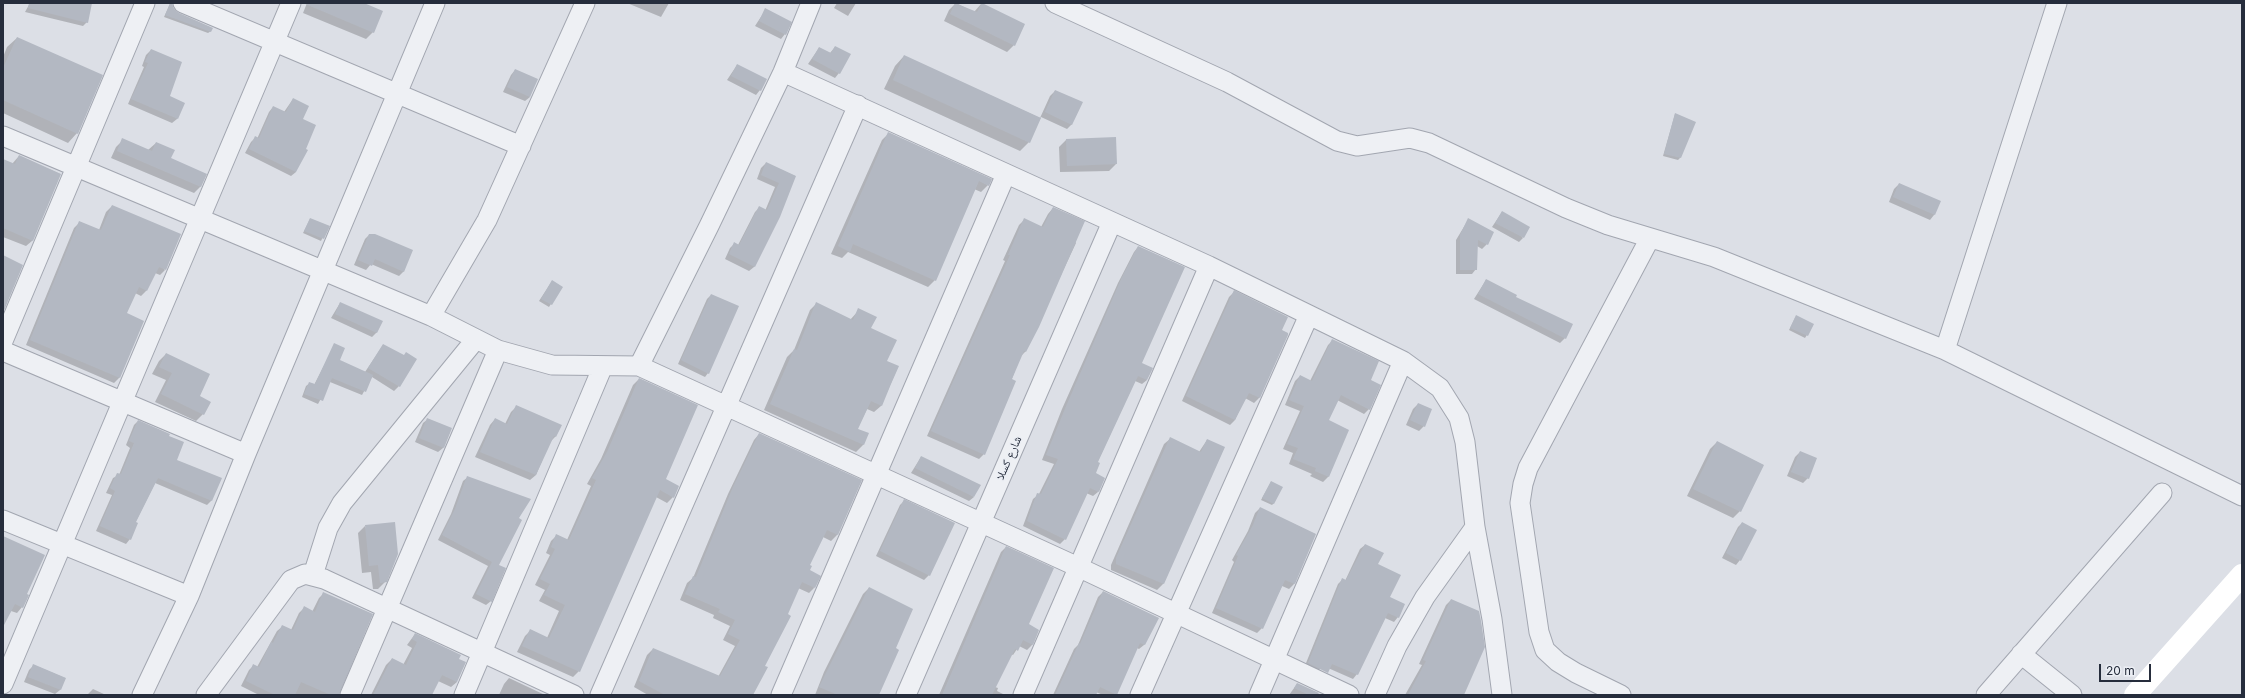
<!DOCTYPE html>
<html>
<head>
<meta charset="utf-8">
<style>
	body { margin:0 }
	#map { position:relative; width:2245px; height:698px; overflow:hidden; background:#dcdfe6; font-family:Inter,sans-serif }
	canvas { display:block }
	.frame { position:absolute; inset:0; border:4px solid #262d3c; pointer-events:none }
	.scale { position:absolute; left:2099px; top:664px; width:52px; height:18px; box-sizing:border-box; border:2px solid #262d3c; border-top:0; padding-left:5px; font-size:12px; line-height:14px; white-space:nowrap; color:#262d3c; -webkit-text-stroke:3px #ebeef4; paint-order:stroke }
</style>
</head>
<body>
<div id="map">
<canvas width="2245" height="698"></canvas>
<div class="frame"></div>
<div class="scale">20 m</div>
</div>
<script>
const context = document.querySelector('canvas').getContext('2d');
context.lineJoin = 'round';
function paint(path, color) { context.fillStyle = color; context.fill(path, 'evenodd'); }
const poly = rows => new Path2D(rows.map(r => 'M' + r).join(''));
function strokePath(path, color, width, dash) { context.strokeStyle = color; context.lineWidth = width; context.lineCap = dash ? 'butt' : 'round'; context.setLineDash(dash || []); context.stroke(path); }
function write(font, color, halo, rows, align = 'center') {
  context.font = font + ' Inter,"Noto Naskh Arabic",sans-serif'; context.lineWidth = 3; context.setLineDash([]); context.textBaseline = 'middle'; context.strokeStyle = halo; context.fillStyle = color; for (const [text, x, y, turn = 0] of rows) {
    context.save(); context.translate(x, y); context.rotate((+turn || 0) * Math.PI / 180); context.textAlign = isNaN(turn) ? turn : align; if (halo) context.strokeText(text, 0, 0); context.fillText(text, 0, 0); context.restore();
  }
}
paint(poly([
	[30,3,91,3,87,22,83,26,25,12],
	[307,3,361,3,373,32,366,39,303,13],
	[627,3,669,3,661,17],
	[837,3,856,3,848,16,834,8],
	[956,3,974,12,981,4,1024,25,1014,45,1007,52,944,21,949,10],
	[170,4,178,14,211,31,208,33,164,17],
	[766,9,785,34,781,39,755,26],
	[17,38,77,133,68,143,3,113,3,57,7,47],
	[835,47,839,73,835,78,808,64,819,48,830,53],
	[151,50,169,97,183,103,177,119,172,123,128,104,144,67,142,66,146,55],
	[904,56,1040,118,1050,96,1055,91,1072,124,1067,129,1041,117,1029,142,1020,151,884,89,895,66],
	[737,65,760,90,756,95,727,80],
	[515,70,530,97,525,101,503,92,511,75],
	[293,99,301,120,296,172,291,176,245,153,251,142,255,138,257,139,269,112,273,107,284,112],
	[1675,114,1680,158,1678,160,1663,156],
	[889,133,988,185,981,192,974,189,935,280,928,287,848,252,842,258,831,254,882,140],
	[123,140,148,150,156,143,170,159,201,186,194,193,111,158,116,147],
	[1066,140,1116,164,1109,171,1060,172,1059,147],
	[19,156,60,174,32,241,26,246,3,237,3,160,12,164],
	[766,163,795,176,779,216,754,267,749,271,725,259,730,248,735,243,738,245,755,212,759,208,765,211,775,187,757,179,761,168],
	[1899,184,1940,202,1934,215,1930,220,1889,202,1894,189],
	[112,206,165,270,160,275,155,273,146,291,141,296,135,293,125,314,119,378,114,383,26,345,74,228,80,222,99,230,106,212],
	[1053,208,1076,243,1025,352,1020,357,984,454,979,459,927,436,1005,261,1003,260,1019,225,1024,220,1041,227,1048,214],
	[1502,212,1523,238,1519,242,1492,227],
	[310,219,328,226,321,241,303,233],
	[1468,220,1487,244,1482,249,1477,246,1476,269,1472,274,1456,274,1456,240],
	[369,235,404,271,399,276,371,264,366,270,354,265,365,239],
	[1138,247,1141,364,1147,380,1142,384,1135,381,1097,463,1094,473,1098,492,1093,496,1086,493,1065,539,1060,544,1023,526,1033,499,1039,494,1054,464,1042,460,1062,409,1118,283,1134,252],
	[1486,280,1515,297,1565,338,1560,343,1474,299],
	[552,281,562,287,549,307,539,301],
	[1234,292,1280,331,1287,333,1259,398,1254,403,1245,398,1235,420,1230,425,1182,401,1229,297],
	[711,295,708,373,705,377,678,364,707,299],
	[340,303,377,332,372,337,331,318],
	[816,304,850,320,859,310,886,362,898,367,881,406,874,412,867,409,857,429,868,434,863,445,856,452,764,410,787,357,794,350,810,310],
	[1795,318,1813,325,1805,338,1789,330],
	[1333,340,1370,380,1369,409,1364,414,1337,400,1327,420,1348,430,1328,477,1323,482,1310,476,1312,474,1289,464,1293,453,1283,449,1300,411,1285,405,1295,381,1300,376,1310,381,1328,345],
	[335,344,339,361,365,372,383,345,399,386,394,391,372,377,362,395,330,382,318,404,302,397,306,386,310,383,314,385],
	[166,354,203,414,196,421,155,402,166,380,152,374,159,361],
	[639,379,665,479,673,497,667,503,656,497,579,671,573,677,517,652,525,636,531,630,547,638,559,611,539,601,545,590,535,585,550,555,546,553,551,541,557,535,567,540,591,486,587,484,601,459,633,385],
	[1418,404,1424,426,1419,431,1406,425,1413,409],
	[517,406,560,426,555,437,550,442,536,475,530,480,475,457,490,425,495,419,505,424,511,412],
	[428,419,451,429,443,448,438,452,415,442,423,423],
	[138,421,175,460,220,478,211,501,207,505,155,483,135,523,130,539,126,544,96,531,112,495,106,493,113,478,119,475,130,448,126,445,134,425],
	[759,434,861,481,837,535,831,541,823,537,808,566,814,588,809,593,798,588,751,695,648,695,634,687,647,655,653,649,718,677,735,646,723,640,730,626,713,618,714,615,680,600,687,583,693,578,728,494,754,440],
	[1170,439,1199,452,1207,440,1224,448,1163,584,1157,590,1111,570,1111,565,1164,444],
	[1717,442,1763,465,1740,511,1733,518,1687,496,1710,449],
	[1800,452,1808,478,1803,483,1787,476,1795,457],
	[921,457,974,497,969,501,911,473],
	[468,477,518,519,498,566,491,601,486,605,472,598,488,566,438,540,451,514,463,481],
	[1271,482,1274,503,1272,505,1261,500],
	[904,501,929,575,924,580,876,556,900,505],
	[1260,508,1315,534,1294,584,1289,589,1282,586,1262,628,1257,633,1212,613,1234,562,1232,560,1248,531,1255,513],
	[1742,523,1740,560,1736,565,1722,558,1738,527],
	[365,526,386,581,378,589,373,589,371,572,362,573,358,533],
	[3,537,26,595,22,607,17,613,11,611,3,624],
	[1365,545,1377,565,1398,617,1394,622,1385,618,1357,674,1353,679,1328,668,1320,669,1316,673,1304,668,1338,584,1342,580,1345,581,1360,549],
	[1006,547,1027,625,1038,630,1032,645,1027,650,1019,646,1013,655,1011,654,995,687,998,688,997,691,1005,695,939,695,1001,552],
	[869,588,895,648,878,695,815,695,824,672,863,594],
	[1103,592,1158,618,1144,645,1139,649,1137,648,1116,695,1103,695,1096,692,1095,695,1053,695,1074,649,1078,645,1098,597],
	[324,593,339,695,259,695,241,686,249,670,254,665,257,667,277,631,283,626,291,630,299,613,304,608,312,612,319,598],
	[1451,600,1462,695,1405,695,1422,665,1419,664,1446,605],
	[415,634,458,660,457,682,451,687,438,681,431,695,371,695,386,665,392,659,403,665,412,648,407,645],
	[34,665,65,678,60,690,55,694,24,682,29,670],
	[509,678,545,695,499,695,504,684],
	[1297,684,1321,695,1289,695],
	[93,689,106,695,87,695]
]), '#0003');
paint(poly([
	[29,3,92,3,88,23,28,8],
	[170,3,172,3,174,9,179,13,213,28,211,32,165,15],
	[303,3,364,3,383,11,374,33],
	[955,3,977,12,982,3,1025,24,1015,46,950,14],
	[765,8,792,22,786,35,759,21],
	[17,37,103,75,78,134,3,100,3,68],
	[835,46,851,54,840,74,812,59,819,47,831,53],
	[151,49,182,62,170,96,185,103,178,119,131,99,148,63,145,62],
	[904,55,1041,118,1030,143,893,80],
	[737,64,767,79,761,91,731,76],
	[515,69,538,79,530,97,507,87],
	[1055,90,1083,102,1072,125,1045,112],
	[293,98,309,106,303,119,316,125,306,149,308,150,296,172,249,149,255,136,259,138,273,106,286,112],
	[1675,113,1696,122,1681,158,1664,154],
	[888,132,992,179,989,186,979,181,936,281,853,244,850,252,838,246],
	[1116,137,1117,164,1067,166,1066,139],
	[122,138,152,151,156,142,175,150,171,158,207,174,201,187,117,151],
	[19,155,61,174,33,241,3,228,3,159,15,164],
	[766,162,796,176,780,217,755,267,729,254,734,242,739,245,759,206,767,210,779,183,761,175],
	[1899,183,1941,201,1935,215,1893,197],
	[112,205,181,234,166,270,159,267,147,291,139,287,127,313,144,321,120,378,30,340,79,221,101,230],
	[1053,207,1085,221,1039,327,1026,352,1024,351,1012,379,1016,381,985,455,931,431,1010,255,1008,255,1024,218,1043,227],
	[1502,211,1530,227,1524,238,1495,223],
	[310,218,330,226,324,239,304,231],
	[1468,218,1494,232,1488,245,1478,240,1477,270,1460,270,1460,235],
	[369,234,375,234,413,250,404,272,375,259,372,266,358,260],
	[1138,246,1185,267,1142,363,1153,368,1147,380,1138,376,1098,462,1100,463,1096,473,1105,478,1099,492,1090,488,1066,540,1027,521,1037,493,1041,494,1058,459,1046,455,1067,404,1122,277],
	[3,255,23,265,3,313],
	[1486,279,1517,295,1516,297,1573,324,1566,339,1478,294],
	[552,280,563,287,552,305,541,299],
	[1234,290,1288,317,1282,330,1288,333,1288,335,1260,398,1249,393,1235,420,1186,396],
	[711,294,739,306,709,374,681,360],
	[340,302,383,321,377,333,335,314],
	[816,302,853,320,858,308,877,317,871,328,897,340,887,361,899,366,891,384,882,406,871,401,858,429,869,433,864,445,770,404,794,349,797,350],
	[1796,315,1814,324,1808,336,1790,328],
	[1332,339,1379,361,1371,380,1381,385,1370,410,1341,395,1329,420,1349,430,1329,477,1315,471,1316,468,1293,459,1298,448,1287,444,1304,406,1289,400,1300,375,1312,381],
	[334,343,345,348,340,360,373,375,366,392,332,378,323,401,304,394,309,382,315,384],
	[383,344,404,355,406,352,417,359,400,387,368,368],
	[166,353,210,374,200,396,211,402,204,415,161,394,172,373,159,367],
	[639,378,698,405,666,479,679,486,674,498,660,490,580,672,522,646,530,629,549,638,565,605,544,595,550,584,540,579,555,549,551,547,556,534,569,540,596,480,592,478,607,452],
	[1418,403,1432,409,1425,427,1410,420],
	[516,405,562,425,556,437,554,436,536,475,480,452,495,418,507,424],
	[427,418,452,428,444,448,419,438],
	[138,420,170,434,169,436,184,442,177,460,222,478,212,501,158,478,136,522,138,523,131,540,100,526,115,491,110,488,117,473,121,474,134,443,129,441],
	[759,433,862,480,838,535,827,530,810,565,812,566,810,570,821,576,815,588,802,582,788,614,791,616,765,666,768,667,753,695,665,695,639,681,653,648,720,676,740,640,728,634,735,620,718,612,720,609,685,594,693,576,696,577,733,487],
	[1170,437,1201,452,1207,439,1225,447,1164,584,1116,564,1116,558],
	[1717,441,1764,465,1741,512,1693,489],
	[1800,451,1817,458,1809,479,1791,472],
	[921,456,981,485,974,497,915,468],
	[467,476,531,499,519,518,522,520,499,565,506,568,492,602,476,594,492,562,442,535,455,509],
	[1271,481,1283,487,1274,504,1262,498],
	[904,499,955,523,930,576,880,551],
	[1260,507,1316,534,1295,584,1285,580,1263,629,1216,608,1238,556,1236,555,1253,525],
	[395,522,398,554,387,582,380,583,378,565,369,566,365,525],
	[1742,522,1757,530,1741,561,1726,553],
	[3,536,45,555,27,594,29,595,23,608,15,604,3,627],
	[1365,544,1384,553,1378,564,1401,575,1390,597,1405,604,1399,618,1388,613,1358,675,1332,664,1328,673,1308,663,1342,578,1346,580],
	[1006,546,1054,568,1029,624,1039,630,1033,645,1023,640,1018,651,1015,649,992,695,942,695],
	[869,587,913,609,896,648,899,650,879,695,838,695,819,687],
	[1103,591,1159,618,1145,645,1140,643,1117,695,1100,687,1096,695,1055,695,1079,643,1080,644],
	[323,592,373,614,339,695,331,695,301,682,295,695,275,695,246,681,253,664,259,667,271,642,273,643,282,625,293,630,304,606,315,612],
	[1451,599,1479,611,1481,621,1485,647,1464,695,1408,695,1426,661,1423,660],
	[415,633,461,655,459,659,466,662,457,682,442,675,432,695,373,695,392,658,406,665,417,642,412,639],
	[33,664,66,678,61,690,28,677],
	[1297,683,1319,693,1317,695,1309,695,1294,688]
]), '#b3b8c2');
const minor = poly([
	[183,3,521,146],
	[1055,3,1227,82,1337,141,1357,146,1410,138,1429,143,1566,208,1608,225,1714,257,1945,350,2242,496],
	[783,72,1209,266,1403,361,1440,388,1459,418,1465,442,1475,527,1492,619,1502,695],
	[3,136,431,316,498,350,552,365,639,366,1078,567,1349,695],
	[431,316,487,220,585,3],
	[3,341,145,3],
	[1945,350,2057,3],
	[3,351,246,454],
	[639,366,709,226,783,72,811,3],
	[3,520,189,596],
	[313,575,328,528,342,503,476,339],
	[2021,654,2072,695],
	[3,684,291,3],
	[142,695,189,596,246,454,435,3],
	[206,695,291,580,305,574,324,579,574,695],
	[350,695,498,350],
	[464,695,603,366],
	[600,695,858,105],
	[781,695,1006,174],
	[906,695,1112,222],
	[1023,695,1209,266],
	[1140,695,1309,315],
	[1259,695,1403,361],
	[1375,695,1397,646,1425,597,1475,527],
	[1621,695,1576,673,1558,662,1545,650,1539,632,1520,503,1523,484,1528,468,1650,238],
	[1986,695,2162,493]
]);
strokePath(minor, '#a2a6b0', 21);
strokePath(minor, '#eef0f4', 19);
strokePath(poly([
	[2135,695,2242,575]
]), '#fff', 22);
write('12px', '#262d3c', '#ebeef4', [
	["شارع كسلا",1009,458,-66]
]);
</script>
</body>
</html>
